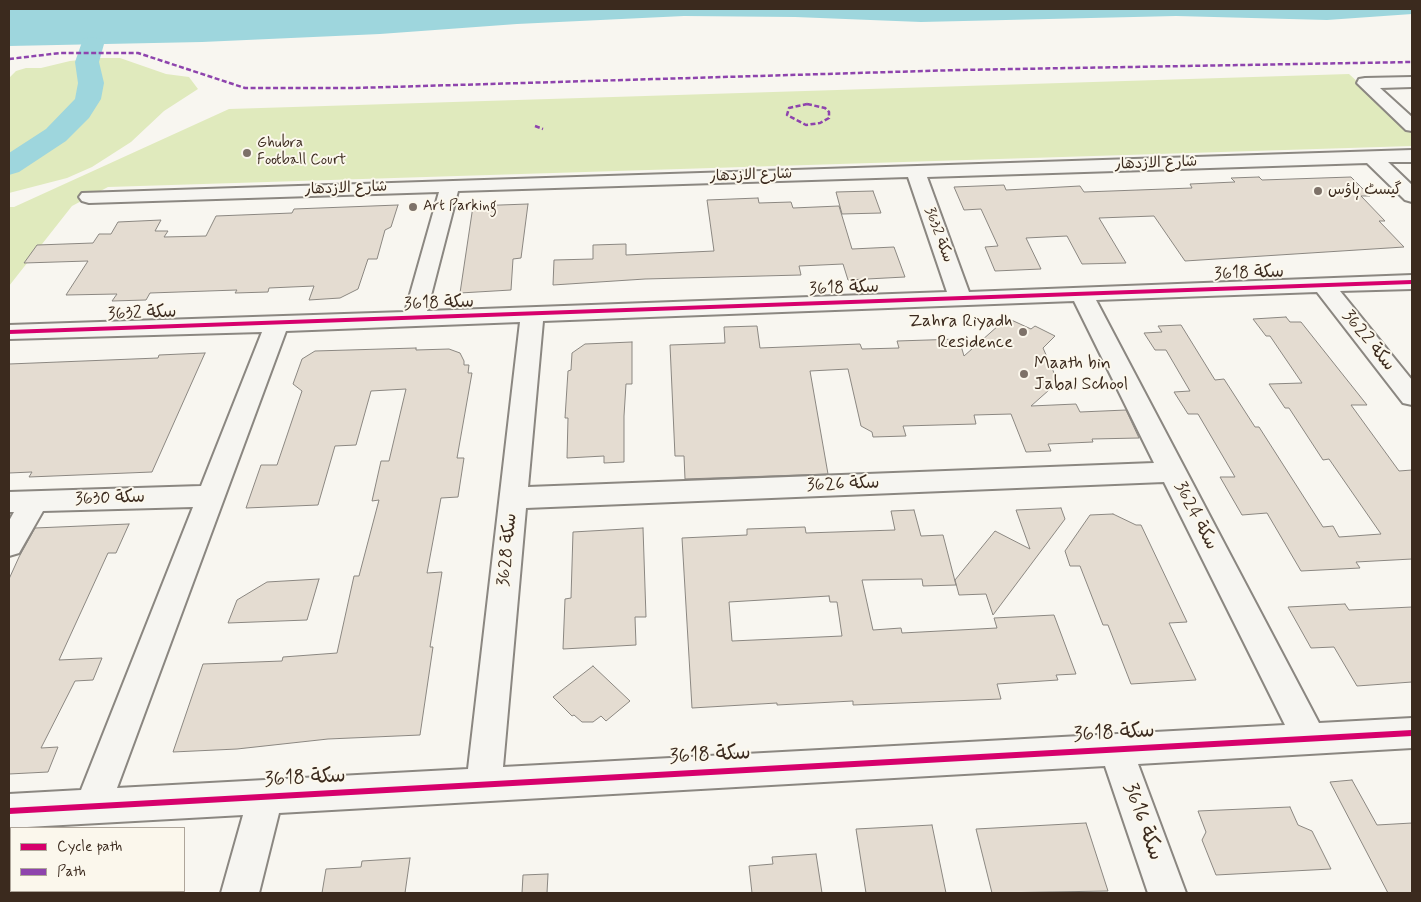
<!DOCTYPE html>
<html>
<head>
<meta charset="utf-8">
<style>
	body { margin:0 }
	#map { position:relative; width:1421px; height:902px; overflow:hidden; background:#f8f6f0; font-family:Mynerve,sans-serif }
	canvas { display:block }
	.frame { position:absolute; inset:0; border:10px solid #3b2a1e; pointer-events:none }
	.legend { position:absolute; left:10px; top:827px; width:175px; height:65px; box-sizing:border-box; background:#fbf7ec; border:1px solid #aea59a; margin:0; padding:6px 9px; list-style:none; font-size:15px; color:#3b2a1e }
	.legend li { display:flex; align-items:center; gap:10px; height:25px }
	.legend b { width:25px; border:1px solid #aea59a }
</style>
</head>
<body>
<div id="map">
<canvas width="1421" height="902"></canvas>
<div class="frame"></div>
<ul class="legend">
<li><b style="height:6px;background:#d6006c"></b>Cycle path</li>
<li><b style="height:6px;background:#8e44ad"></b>Path</li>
</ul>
</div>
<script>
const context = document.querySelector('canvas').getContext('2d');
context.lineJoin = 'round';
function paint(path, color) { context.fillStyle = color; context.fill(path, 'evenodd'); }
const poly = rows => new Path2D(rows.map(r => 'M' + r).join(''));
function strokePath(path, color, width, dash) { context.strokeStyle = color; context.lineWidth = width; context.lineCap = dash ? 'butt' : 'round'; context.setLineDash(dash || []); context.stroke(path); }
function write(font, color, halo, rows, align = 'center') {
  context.font = font + ' Mynerve,"Playpen Sans Arabic",sans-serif'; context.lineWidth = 4; context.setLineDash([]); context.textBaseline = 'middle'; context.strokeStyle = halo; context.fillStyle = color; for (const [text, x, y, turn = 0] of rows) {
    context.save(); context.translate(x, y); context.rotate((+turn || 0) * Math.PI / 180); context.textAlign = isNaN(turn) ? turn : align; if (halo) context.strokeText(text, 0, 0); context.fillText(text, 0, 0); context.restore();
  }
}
paint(poly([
	[96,58,120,58,166,74,189,77,198,89,164,111,131,142,92,167,67,178,9,193,9,78,16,71,26,68,41,68,70,61],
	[1349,74,1412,132,1412,146,108,187,72,206,9,286,9,207,14,207,229,109]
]), '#e0eabd');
paint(poly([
	[9,9,1412,9,1412,14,1327,20,1176,16,921,22,795,17,684,16,517,24,380,34,202,42,9,46]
]), '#9ed6dd');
paint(poly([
	[92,37,101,39,104,44,99,62,104,83,101,99,89,118,66,141,19,172,9,175,9,153,46,129,75,99,78,83,75,62,83,39,92,37]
]), '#9ed6dd');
const building = poly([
	[1259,177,1262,180,1351,177,1370,196,1361,196,1385,221,1379,221,1404,247,1185,261,1154,216,1099,218,1126,263,1082,264,1067,236,1026,238,1041,269,995,271,985,247,998,246,981,209,964,210,954,187,1004,185,1006,190,1080,186,1084,192,1192,188,1190,184,1235,182,1231,178,1259,177],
	[873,191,881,213,842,214,836,192,873,191],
	[758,198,759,203,791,202,793,208,839,206,852,249,894,247,905,277,848,280,843,264,799,266,801,275,645,279,553,285,554,260,593,259,593,245,626,244,626,255,714,251,707,200,758,198],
	[528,204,521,258,513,259,511,290,460,293,473,206,528,204],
	[398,205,391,227,385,230,377,259,368,259,358,289,340,298,309,300,314,286,269,288,268,292,235,293,237,290,150,293,146,300,112,301,117,294,66,295,88,261,24,263,37,245,93,243,99,234,111,234,118,222,161,220,155,231,168,231,164,237,206,236,216,216,292,213,294,209,398,205],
	[1286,317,1290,322,1301,322,1367,405,1351,405,1399,471,1412,470,1412,559,1356,562,1360,568,1301,571,1267,513,1242,515,1220,477,1235,477,1198,414,1188,414,1174,392,1190,391,1166,350,1155,350,1144,333,1162,332,1158,326,1181,325,1215,380,1224,379,1255,427,1259,427,1323,527,1333,526,1339,537,1381,534,1329,459,1323,460,1289,408,1285,408,1269,384,1302,383,1270,336,1266,336,1253,319,1286,317],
	[1007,318,1031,329,1035,326,1055,336,1043,348,1058,382,1031,406,1076,404,1080,412,1126,410,1139,438,1092,439,1093,442,1048,444,1051,451,1026,452,1011,414,974,415,976,424,903,426,906,436,873,437,872,432,861,426,848,369,810,371,828,474,685,479,684,456,675,456,670,345,725,343,724,327,757,326,760,348,860,344,862,349,899,348,897,341,959,339,964,356,1007,318],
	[632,342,632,384,626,384,624,416,624,462,604,463,604,456,567,458,568,418,565,418,568,371,571,370,572,353,585,344,632,342],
	[416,348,416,350,449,349,460,353,464,361,464,365,469,365,468,373,472,373,457,458,464,458,458,497,441,498,427,573,442,572,430,647,433,647,420,735,328,739,237,749,173,752,203,664,282,661,283,657,337,653,354,576,359,576,379,500,372,501,381,461,389,461,406,389,371,391,356,445,335,446,318,505,246,508,261,465,277,465,302,391,293,384,302,359,315,351,416,348],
	[205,353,152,472,29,477,32,472,9,473,9,364,158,358,159,355,205,353],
	[1061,508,1065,519,993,615,986,594,959,595,955,580,995,531,1030,549,1016,510,1061,508],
	[914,510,921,536,943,535,956,585,923,586,922,579,862,580,873,630,901,628,902,633,997,628,994,618,1054,615,1076,674,1056,675,1058,680,997,684,1001,699,853,705,853,701,777,705,777,703,692,708,682,538,747,535,747,529,805,527,806,533,895,530,891,511,914,510],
	[829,596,830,602,837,602,842,636,732,641,729,602,829,596],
	[1113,514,1136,525,1141,525,1187,622,1169,623,1196,680,1131,684,1108,625,1103,625,1080,566,1070,566,1065,551,1090,515,1113,514],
	[129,524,116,553,108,553,59,660,102,658,93,680,75,681,41,748,58,747,48,772,9,774,9,579,19,557,35,528,129,524],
	[643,528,646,617,635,617,636,645,563,649,565,599,571,598,573,532,643,528],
	[319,579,307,620,228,623,237,600,267,582,319,579],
	[1345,604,1349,610,1412,607,1412,682,1357,686,1334,647,1311,648,1288,607,1345,604],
	[593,666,630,701,606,721,601,716,593,722,582,722,574,715,572,716,553,697,593,666],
	[1352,780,1377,825,1412,823,1412,893,1388,893,1330,782,1352,780],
	[1290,807,1298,825,1312,831,1331,869,1216,875,1202,840,1206,832,1198,811,1290,807],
	[1086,823,1108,891,992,893,976,829,1086,823],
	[932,825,946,893,866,893,856,829,932,825],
	[816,854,822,893,752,893,749,866,773,864,772,857,816,854],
	[410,858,405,893,322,893,326,869,361,867,362,861,410,858],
	[548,874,547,893,522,893,523,875,548,874]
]);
paint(building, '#e4dcd1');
strokePath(building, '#8b8781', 1);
const minor = poly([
	[1412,77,1412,87,1380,88,1412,117,1412,131,1406,130,1357,83,1359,79,1365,78,1412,77],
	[1412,150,1412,162,1388,162,1412,185,1412,202,1405,200,1367,163,927,177,969,292,1412,275,1412,289,1340,291,1412,380,1412,405,1403,403,1317,292,1096,300,1319,723,1412,718,1412,748,1138,764,1186,893,1148,893,1105,766,279,813,259,893,221,893,243,815,9,828,9,794,81,790,193,507,43,511,19,553,9,556,9,521,14,512,9,512,9,492,201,486,262,332,9,339,9,325,405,312,439,192,89,203,82,201,79,197,82,193,1412,150],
	[908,177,947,292,427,311,458,191,908,177],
	[1074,301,1154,463,528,487,543,321,1074,301],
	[520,322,468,769,117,788,286,331,520,322],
	[1164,482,1285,725,503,767,526,508,1164,482]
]);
strokePath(minor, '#8b8781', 4);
paint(minor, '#f6f5f1');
strokePath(poly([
	[9,59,60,53,138,53,245,88,355,88,958,70,1412,62],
	[807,104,825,108,829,112,829,118,820,123,806,125,787,115,789,108,807,104],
	[535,126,543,129]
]), '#8e44ad', 2.5, [5, 2.5]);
strokePath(poly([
	[9,332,1412,282]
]), '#d6006c', 4);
strokePath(poly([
	[9,811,1412,733]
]), '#d6006c', 6);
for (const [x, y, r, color] of [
	[247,153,5,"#7d7168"],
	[1318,191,5,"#7d7168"],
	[413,207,5,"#7d7168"],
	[1023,332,5,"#7d7168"],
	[1024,374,5,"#7d7168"]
]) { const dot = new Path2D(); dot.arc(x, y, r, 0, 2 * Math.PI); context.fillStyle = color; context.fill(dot); strokePath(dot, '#fbf7ec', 2); }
write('15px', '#3b2a1e', '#fbf7ec', [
	["Ghubra",257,144],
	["Football Court",257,161],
	["گیسٹ ہاؤس",1328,191],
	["Art Parking",423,207]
], 'left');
write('15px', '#3b2a1e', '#fbf7ec', [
	["شارع الازدهار",1156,164,-2],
	["شارع الازدهار",751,176,-2],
	["شارع الازدهار",346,189,-2],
	["سكة 3632",938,235,70]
]);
write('18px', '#3b2a1e', '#fbf7ec', [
	["سكة 3618",1249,274,-2],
	["سكة 3618",844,289,-2],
	["سكة 3618",439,304,-2],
	["سكة 3632",142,314,-2],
	["سكة 3622",1368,341,51],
	["سكة 3626",843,485,-2],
	["سكة 3630",110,499,-2],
	["سكة 3624",1195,516,63],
	["سكة 3628",508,550,-84]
]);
write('18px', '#3b2a1e', '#fbf7ec', [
	["Zahra Riyadh",1013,322],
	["Residence",1013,343],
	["Maath bin",1034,364,"left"],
	["Jabal School",1034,385,"left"]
], 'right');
write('21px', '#3b2a1e', '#fbf7ec', [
	["سكة 3618",1114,734,-3],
	["سكة 3618",710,756,-3],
	["سكة 3618",305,779,-3],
	["سكة 3616",1142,822,70]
]);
</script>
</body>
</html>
